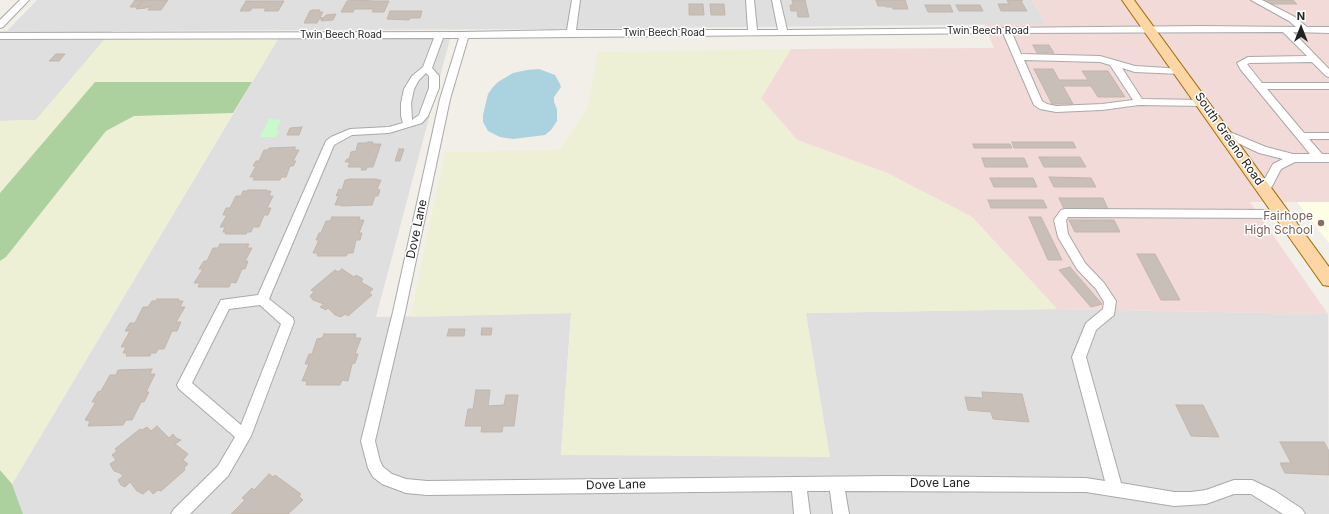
<!DOCTYPE html>
<html>
<head>
<meta charset="utf-8">
<style>
	body { margin:0 }
	#map { position:relative; width:1329px; height:514px; overflow:hidden; background:#f2efe9; font-family:Inter,sans-serif }
	canvas { display:block }
	.north { position:absolute; left:1281px; top:8px; width:40px; height:40px; -webkit-text-stroke:3px #fff; paint-order:stroke; rotate:0deg; font-size:11px; font-weight:700; line-height:16px; text-align:center; color:#222 }
	.north::after { content:''; display:block; margin:auto; width:14px; height:18px; background:#222; clip-path:polygon(50% 0,100% 100%,50% 72%,0 100%) }
</style>
</head>
<body>
<div id="map">
<canvas width="1329" height="514"></canvas>
<div class="north">N</div>
</div>
<script>
const context = document.querySelector('canvas').getContext('2d');
context.lineJoin = 'round';
function paint(path, color) { context.fillStyle = color; context.fill(path, 'evenodd'); }
const poly = rows => new Path2D(rows.map(r => 'M' + r).join(''));
function strokePath(path, color, width, dash) { context.strokeStyle = color; context.lineWidth = width; context.lineCap = dash ? 'butt' : 'round'; context.setLineDash(dash || []); context.stroke(path); }
function write(font, color, halo, rows, align = 'center') {
  context.font = font + ' Inter,sans-serif'; context.lineWidth = 3; context.setLineDash([]); context.textBaseline = 'middle'; context.strokeStyle = halo; context.fillStyle = color; for (const [text, x, y, turn = 0] of rows) {
    context.save(); context.translate(x, y); context.rotate((+turn || 0) * Math.PI / 180); context.textAlign = isNaN(turn) ? turn : align; if (halo) context.strokeText(text, 0, 0); context.fillText(text, 0, 0); context.restore();
  }
}
paint(poly([
	[37,0,1032,0,1046,24,549,29,112,31,36,120,0,121,0,31,7,31],
	[278,39,450,39,376,317,571,313,561,455,806,313,1057,309,1328,314,1329,514,23,514,12,484]
]), '#e0dfdf');
paint(poly([
	[1032,0,1329,0,1329,202,1250,202,1328,314,1057,309,972,217,887,173,797,140,761,98,791,49,994,48,984,24,1046,24]
]), '#f2dad9');
paint(poly([
	[1297,202,1329,202,1329,243]
]), '#ffffe5');
paint(poly([
	[278,39,252,82,95,82,0,193,0,121,36,120,104,40],
	[791,49,761,98,797,140,887,173,972,217,1057,309,806,313,830,457,561,455,571,313,410,317,445,152,559,150,587,108,598,52],
	[233,113,12,484,0,470,0,261,6,257,106,131,134,116]
]), '#eef0d5');
paint(poly([
	[95,82,252,82,233,113,134,116,106,131,6,257,0,261,0,193],
	[0,470,12,484,23,514,0,514]
]), '#add19e');
paint(poly([
	[269,119,281,120,276,130,279,130,276,137,260,137]
]), '#c8facc');
paint(poly([
	[539,69,555,75,560,84,561,87,554,97,554,102,557,109,557,121,551,130,545,135,513,139,500,137,488,131,483,122,483,115,488,94,493,87,498,82,513,73,527,70]
]), '#aad3df');
const building = poly([
	[135,0,143,0,137,7,130,7,135,0],
	[143,0,168,0,161,10,148,10,151,6,146,8,136,9,143,0],
	[356,0,374,1,389,1,384,12,372,12,374,9,354,9,353,12,341,12,347,1,356,0],
	[792,0,805,0,809,17,798,17,797,11,791,11,790,5,793,5,792,0],
	[876,0,905,0,908,9,893,9,892,7,886,7,885,6,878,6,876,0],
	[1007,0,1023,0,1021,1,1027,11,1001,11,998,4,1009,4,1007,0],
	[1264,0,1293,0,1297,4,1268,4,1264,0],
	[246,1,284,1,278,11,264,11,266,8,252,8,250,11,240,11,246,1],
	[689,4,703,4,704,15,689,15,689,4],
	[710,4,724,4,725,15,711,15,710,4],
	[925,5,950,5,953,12,928,12,925,5],
	[956,5,980,5,983,11,959,11,956,5],
	[313,10,320,10,319,12,323,12,320,17,323,18,326,15,336,14,333,20,321,21,322,19,319,19,317,23,304,23,310,11,313,10],
	[390,11,422,11,420,18,410,18,409,20,387,19,390,11],
	[1033,45,1049,45,1054,53,1037,53,1033,45],
	[56,54,65,54,59,61,49,61,56,54],
	[1034,69,1053,69,1059,80,1088,80,1082,71,1108,71,1125,97,1098,97,1091,86,1063,86,1073,104,1052,104,1034,69],
	[302,127,299,135,287,135,290,128,302,127],
	[368,142,373,142,373,144,381,144,373,167,367,167,366,170,361,170,362,167,348,167,350,162,345,162,347,159,349,159,351,152,356,151,358,143,367,143,368,142],
	[1012,142,1073,142,1076,148,1014,148,1012,142],
	[973,144,1010,144,1012,148,974,148,973,144],
	[295,147,295,150,299,150,293,161,296,161,293,166,290,166,286,177,281,177,280,180,253,180,255,177,250,177,256,166,253,166,256,161,259,161,264,150,268,150,269,148,295,147],
	[399,149,404,149,400,161,395,161,399,149],
	[1039,157,1080,157,1086,167,1044,167,1039,157],
	[982,158,1024,158,1028,167,985,167,982,158],
	[1049,177,1091,178,1096,187,1054,187,1049,177],
	[990,178,1033,178,1037,187,994,187,990,178],
	[350,179,377,179,377,180,381,180,377,189,380,190,378,196,375,196,372,205,341,206,341,205,335,205,339,195,336,196,339,189,342,190,345,180,350,179],
	[248,190,267,190,267,191,271,191,269,196,273,196,267,208,271,208,268,215,264,215,259,227,253,227,251,232,247,232,246,234,225,234,226,232,223,232,225,227,220,227,227,215,223,215,226,208,230,208,236,196,241,196,243,191,247,191,248,190],
	[1059,198,1103,198,1108,209,1064,209,1059,198],
	[988,200,1043,200,1047,208,991,208,988,200],
	[332,217,360,217,359,220,364,220,359,233,362,233,360,240,356,240,353,253,348,253,346,256,317,256,318,253,313,253,319,240,316,240,319,233,321,233,326,221,330,221,332,217],
	[1029,217,1041,217,1062,260,1048,260,1029,217],
	[1069,220,1114,220,1120,232,1075,232,1069,220],
	[220,244,249,244,247,248,252,248,245,261,248,261,245,269,242,269,236,283,231,282,229,287,198,287,200,283,194,283,203,269,199,269,204,261,207,261,213,248,218,248,220,244],
	[1137,254,1155,254,1180,300,1161,300,1137,254],
	[1070,267,1102,304,1091,307,1059,270,1070,267],
	[342,269,354,277,356,275,363,279,361,282,373,289,369,293,372,295,348,316,345,314,341,317,335,315,328,308,326,310,320,307,324,304,313,300,310,296,314,292,311,290,335,270,338,272,342,269],
	[157,299,179,299,178,301,183,301,180,307,185,307,176,322,181,322,177,331,172,331,164,349,158,349,156,353,151,353,150,356,126,356,127,353,123,353,126,347,121,347,130,331,125,331,130,323,135,323,143,307,148,307,152,301,156,301,157,299],
	[482,328,492,328,491,335,481,335,482,328],
	[449,329,465,329,464,336,447,336,449,329],
	[324,334,356,334,355,338,361,338,355,354,358,354,355,363,352,364,348,381,342,380,340,385,306,385,307,381,302,381,309,364,305,364,309,354,312,354,317,339,322,338,324,334],
	[152,369,150,374,155,374,146,392,149,392,144,402,141,402,132,420,126,420,123,425,88,426,90,421,85,420,96,402,92,402,98,392,101,391,110,375,116,375,118,370,152,369],
	[476,390,490,390,488,406,504,405,506,395,518,395,514,426,503,426,502,432,481,432,482,426,465,426,468,409,473,409,476,390],
	[982,392,1022,394,1029,422,993,419,991,412,968,410,965,397,983,398,982,392],
	[1176,405,1203,405,1219,437,1191,436,1176,405],
	[157,426,169,438,173,434,176,438,181,440,175,444,188,454,183,460,188,464,184,468,185,470,161,491,158,490,153,494,149,489,143,494,137,491,130,482,125,487,121,485,118,480,123,476,120,473,114,471,110,464,116,460,112,455,117,451,115,449,140,429,142,430,147,427,151,431,157,426],
	[1280,442,1324,442,1329,451,1329,475,1285,473,1280,463,1291,463,1280,442],
	[269,474,273,477,275,475,301,494,299,496,303,500,288,514,231,514,245,500,242,498,252,488,254,490,269,474]
]);
paint(building, '#c7bfb8');
strokePath(building, '#c4b6ab', 1);
const minor = poly([
	[20,0,29,0,3,27,0,28,0,20,20,0],
	[572,0,580,0,576,30,748,30,746,0,754,0,757,30,778,30,772,0,780,0,787,30,1200,26,1296,27,1289,21,1251,0,1262,0,1295,17,1307,27,1329,27,1329,33,1293,32,1329,69,1329,77,1326,76,1312,62,1250,63,1247,64,1262,83,1329,83,1329,89,1267,89,1304,133,1329,133,1329,139,1309,139,1322,154,1329,154,1329,162,1295,162,1281,169,1269,192,1265,193,1261,192,1259,189,1273,164,1283,159,1259,153,1221,135,1220,133,1225,130,1266,147,1293,154,1310,154,1241,70,1237,63,1248,57,1307,56,1283,32,1012,33,1021,54,1100,56,1135,66,1183,69,1185,71,1183,73,1180,74,1135,72,1122,68,1142,99,1203,100,1208,103,1203,106,1139,105,1102,110,1056,112,1040,109,1034,105,1003,33,468,38,450,99,405,312,375,441,380,461,383,467,392,474,406,479,427,481,888,476,1086,478,1105,481,1072,357,1086,323,1103,309,1104,302,1096,289,1077,269,1058,237,1054,220,1056,217,1061,210,1065,209,1283,210,1287,211,1289,214,1287,217,1283,218,1068,217,1066,220,1068,234,1085,263,1104,283,1116,301,1114,315,1096,330,1086,357,1121,483,1174,492,1191,492,1206,490,1234,480,1252,480,1275,491,1302,509,1305,514,1283,514,1251,494,1234,494,1206,504,1174,506,1086,492,845,491,849,514,833,514,830,491,807,491,810,514,794,514,792,491,427,495,406,493,382,484,373,477,368,468,361,441,393,312,440,99,459,38,443,38,432,68,439,76,439,88,428,116,422,123,389,133,352,135,334,145,269,299,293,318,294,322,251,436,228,476,190,514,171,514,174,509,218,466,235,437,179,389,177,385,221,300,258,295,326,141,331,137,350,129,389,127,403,123,401,116,401,103,404,89,412,76,423,67,434,38,0,39,0,33,464,32,567,30,572,0],
	[1024,60,1100,62,1110,65,1133,100,1102,104,1056,106,1047,104,1042,101,1024,60],
	[426,73,429,76,429,88,419,115,412,120,411,103,414,89,419,80,426,73],
	[260,305,281,324,241,425,192,383,229,309,260,305]
]);
const major = poly([
	[1122,0,1134,0,1329,267,1329,286,1323,285,1122,0]
]);
strokePath(minor, '#a9a9a9', 2);
strokePath(major, '#a06b00', 2);
paint(minor, '#fff');
paint(major, '#fcd6a4');
for (const [x, y, r, color] of [
	[1321,223,4,"#8d6e63"]
]) { const dot = new Path2D(); dot.arc(x, y, r, 0, 2 * Math.PI); context.fillStyle = color; context.fill(dot); strokePath(dot, '#fff', 1.5); }
write('10px', '#222', '#fff', [
	["Twin Beech Road",988,31],
	["Twin Beech Road",664,33],
	["Twin Beech Road",341,35]
]);
write('12px', '#222', '#fff', [
	["South Greeno Road",1229,139,55],
	["Dove Lane",417,229,-78],
	["Dove Lane",940,483],
	["Dove Lane",616,485,-1]
]);
write('12px', '#785e54', '#fff', [
	["Fairhope",1313,216],
	["High School",1313,230]
], 'right');
</script>
</body>
</html>
